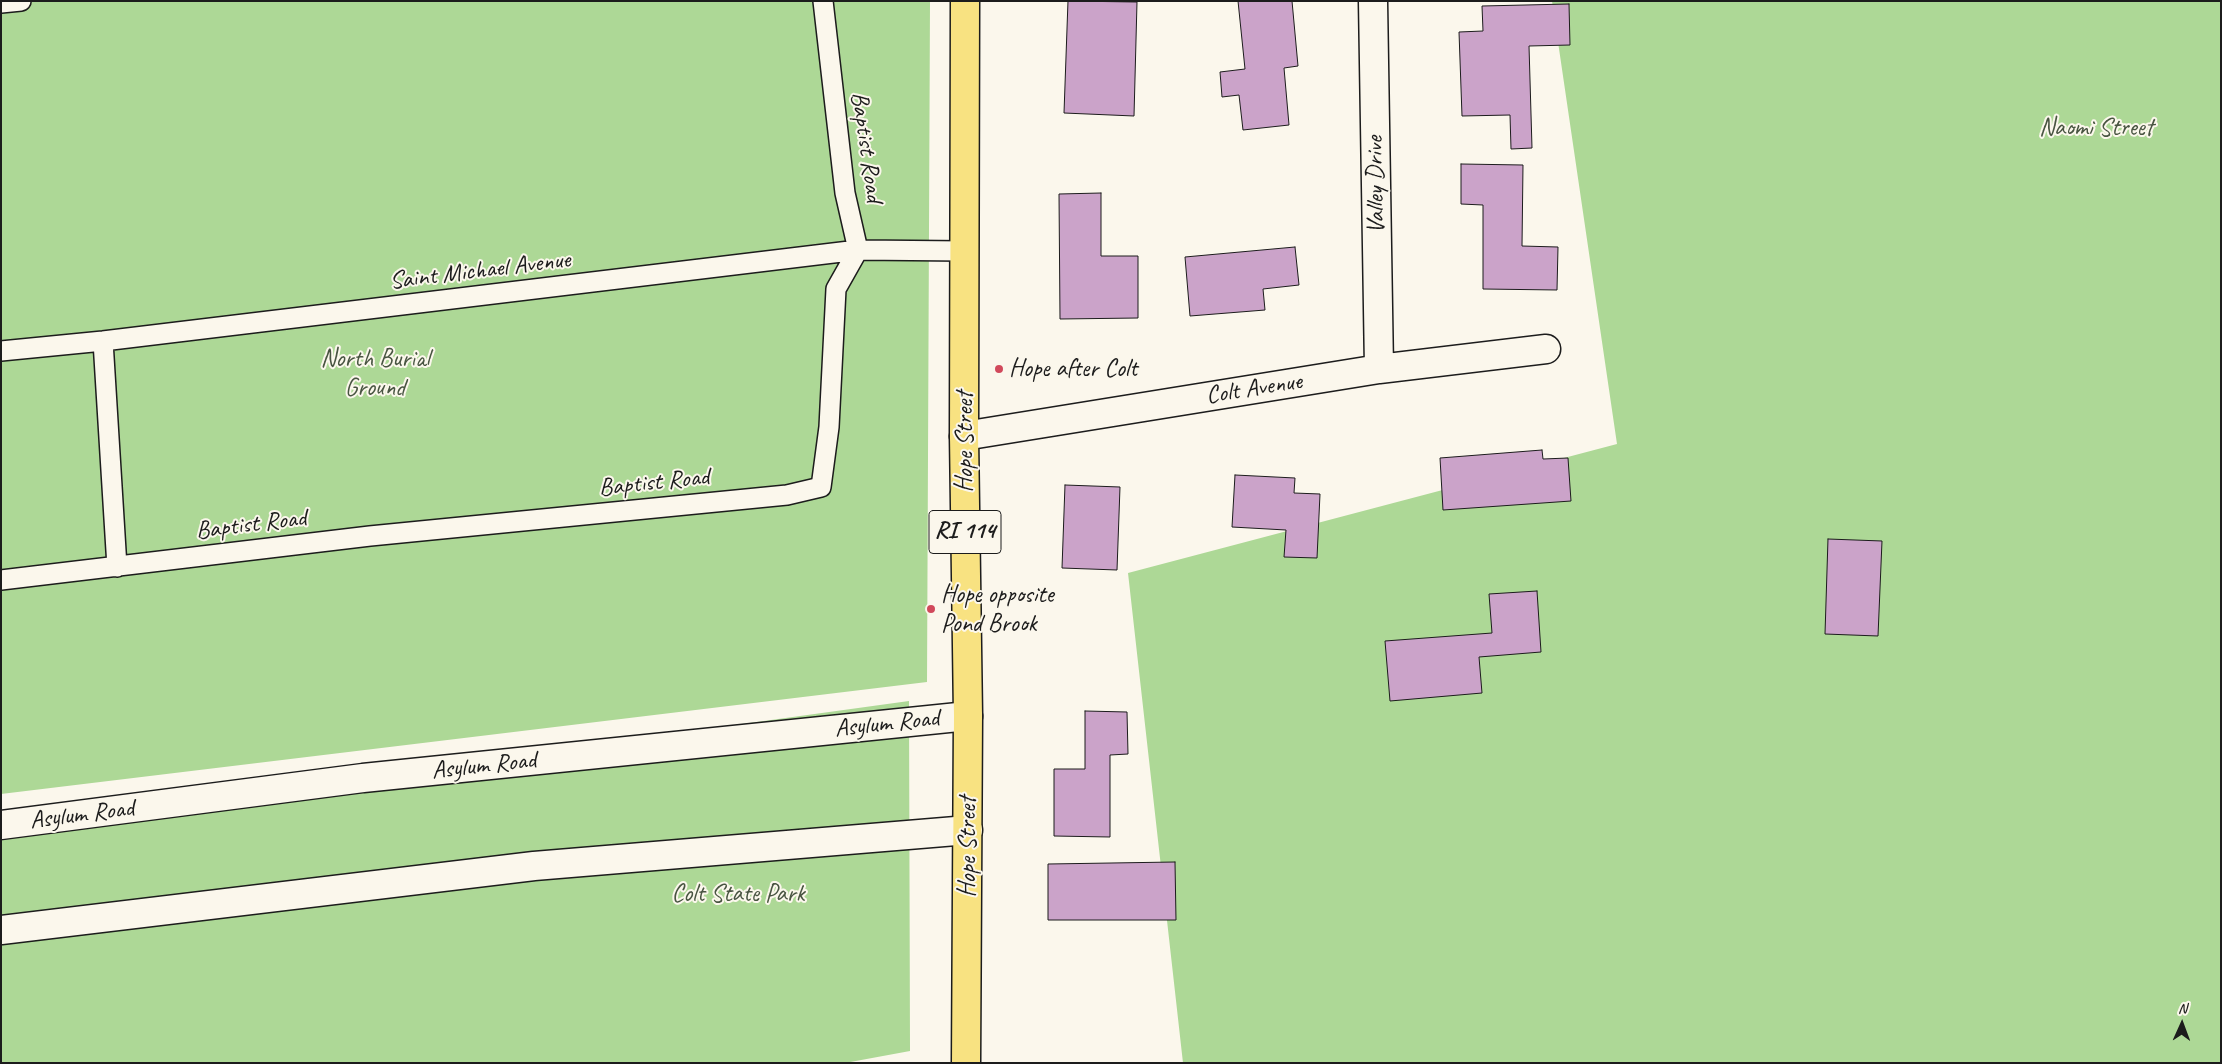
<!DOCTYPE html>
<html>
<head>
<meta charset="utf-8">
<style>
	body { margin:0 }
	#map { position:relative; width:2222px; height:1064px; overflow:hidden; background:#fbf7ec; font-family:Caveat,sans-serif }
	canvas { display:block }
	.frame { position:absolute; inset:0; border:2px solid #1c1c1c; pointer-events:none }
	.north { position:absolute; left:2157px; top:999px; width:50px; height:50px; -webkit-text-stroke:4px #fbf7ec; paint-order:stroke; rotate:2deg; font-size:14px; font-weight:700; line-height:20px; text-align:center; color:#1c1c1c }
	.north::after { content:''; display:block; margin:auto; width:18px; height:22px; background:#1c1c1c; clip-path:polygon(50% 0,100% 100%,50% 72%,0 100%) }
</style>
</head>
<body>
<div id="map">
<canvas width="2222" height="1064"></canvas>
<div class="frame"></div>
<div class="north">N</div>
</div>
<script>
const context = document.querySelector('canvas').getContext('2d');
context.lineJoin = 'round';
function paint(path, color) { context.fillStyle = color; context.fill(path, 'evenodd'); }
const poly = rows => new Path2D(rows.map(r => 'M' + r).join(''));
function strokePath(path, color, width, dash) { context.strokeStyle = color; context.lineWidth = width; context.lineCap = dash ? 'butt' : 'round'; context.setLineDash(dash || []); context.stroke(path); }
function write(font, color, halo, rows, align = 'center') {
  context.font = font + ' Caveat,sans-serif'; context.lineWidth = 4; context.setLineDash([]); context.textBaseline = 'middle'; context.strokeStyle = halo; context.fillStyle = color; for (const [text, x, y, turn = 0] of rows) {
    context.save(); context.translate(x, y); context.rotate((+turn || 0) * Math.PI / 180); context.textAlign = isNaN(turn) ? turn : align; if (halo) context.strokeText(text, 0, 0); context.fillText(text, 0, 0); context.restore();
  }
}
paint(poly([
	[1,1,930,1,927,682,1,794],
	[1552,1,2221,1,2221,1063,1183,1063,1128,573,1617,444],
	[909,701,910,1051,845,1063,1,1063,1,826]
]), '#add896');
const building = poly([
	[1068,1,1137,2,1134,116,1064,113,1068,1],
	[1238,1,1292,1,1298,66,1284,68,1289,125,1243,130,1239,95,1222,97,1220,72,1245,69,1238,1],
	[1569,4,1570,45,1529,46,1532,148,1511,149,1510,115,1462,116,1459,32,1483,31,1482,6,1569,4],
	[1461,164,1523,165,1522,246,1558,247,1557,290,1483,289,1483,205,1461,204,1461,164],
	[1101,193,1101,256,1138,256,1138,318,1060,319,1059,194,1101,193],
	[1295,247,1299,285,1263,289,1265,310,1190,316,1185,257,1295,247],
	[1542,450,1543,459,1568,458,1571,501,1443,510,1440,458,1542,450],
	[1235,475,1295,478,1294,493,1320,494,1317,558,1284,557,1286,530,1232,527,1235,475],
	[1065,485,1120,487,1117,570,1062,568,1065,485],
	[1828,539,1882,541,1878,636,1825,634,1828,539],
	[1537,591,1541,652,1479,657,1482,693,1390,701,1385,641,1492,633,1489,594,1537,591],
	[1085,711,1127,712,1128,754,1110,755,1110,837,1054,836,1054,769,1085,769,1085,711],
	[1175,862,1176,920,1048,920,1048,864,1175,862]
]);
paint(building, '#cba3c9');
strokePath(building, '#1c1c1c', 1);
const service = poly([
	[1,3,21,1],
	[103,341,117,567],
	[1,351,103,341,858,250,965,251],
	[1,580,370,536,787,495,821,487,829,427,836,289,858,250,845,193,823,1]
]);
const minor = poly([
	[1373,1,1379,369],
	[964,436,1379,369,1546,349],
	[1,825,363,778,968,716],
	[1,930,534,866,968,830]
]);
const primary = poly([
	[965,1,964,436,968,716,966,1063]
]);
strokePath(service, '#1c1c1c', 22);
strokePath(minor, '#1c1c1c', 31);
strokePath(primary, '#1c1c1c', 31);
strokePath(service, '#fbf7ec', 19);
strokePath(minor, '#fbf7ec', 28);
strokePath(primary, '#f8e281', 28);
for (const [x, y, r, color] of [
	[999,369,5,"#d1495b"],
	[931,609,5,"#d1495b"]
]) { const dot = new Path2D(); dot.arc(x, y, r, 0, 2 * Math.PI); context.fillStyle = color; context.fill(dot); strokePath(dot, '#fbf7ec', 2); }
for (const [x, y, w] of [
	[965,532,72]
]) { const box = new Path2D(); box.roundRect(x - w / 2, y - 21.5, w, 43, 4); context.fillStyle = '#fbf7ec'; context.fill(box); strokePath(box, '#1c1c1c', 1); }
write('bold 24px', '#1c1c1c', null, [
	["RI 114",965,532]
]);
write('25px', '#485441', '#fbf7ec', [
	["Naomi Street",2096,128],
	["North Burial",375,359],
	["Ground",375,388],
	["Colt State Park",738,894]
]);
write('25px', '#1c1c1c', '#fbf7ec', [
	["Baptist Road",866,147,82],
	["Valley Drive",1376,185,-91],
	["Saint Michael Avenue",480,271,-7],
	["Colt Avenue",1254,389,-9],
	["Hope Street",965,442,-90],
	["Baptist Road",654,483,-6],
	["Baptist Road",251,525,-7],
	["Asylum Road",887,724,-6],
	["Asylum Road",484,766,-6],
	["Asylum Road",82,815,-7],
	["Hope Street",968,847,-90]
]);
write('25px', '#1c1c1c', '#fbf7ec', [
	["Hope after Colt",1009,369],
	["Hope opposite",941,595],
	["Pond Brook",941,624]
], 'left');
</script>
</body>
</html>
